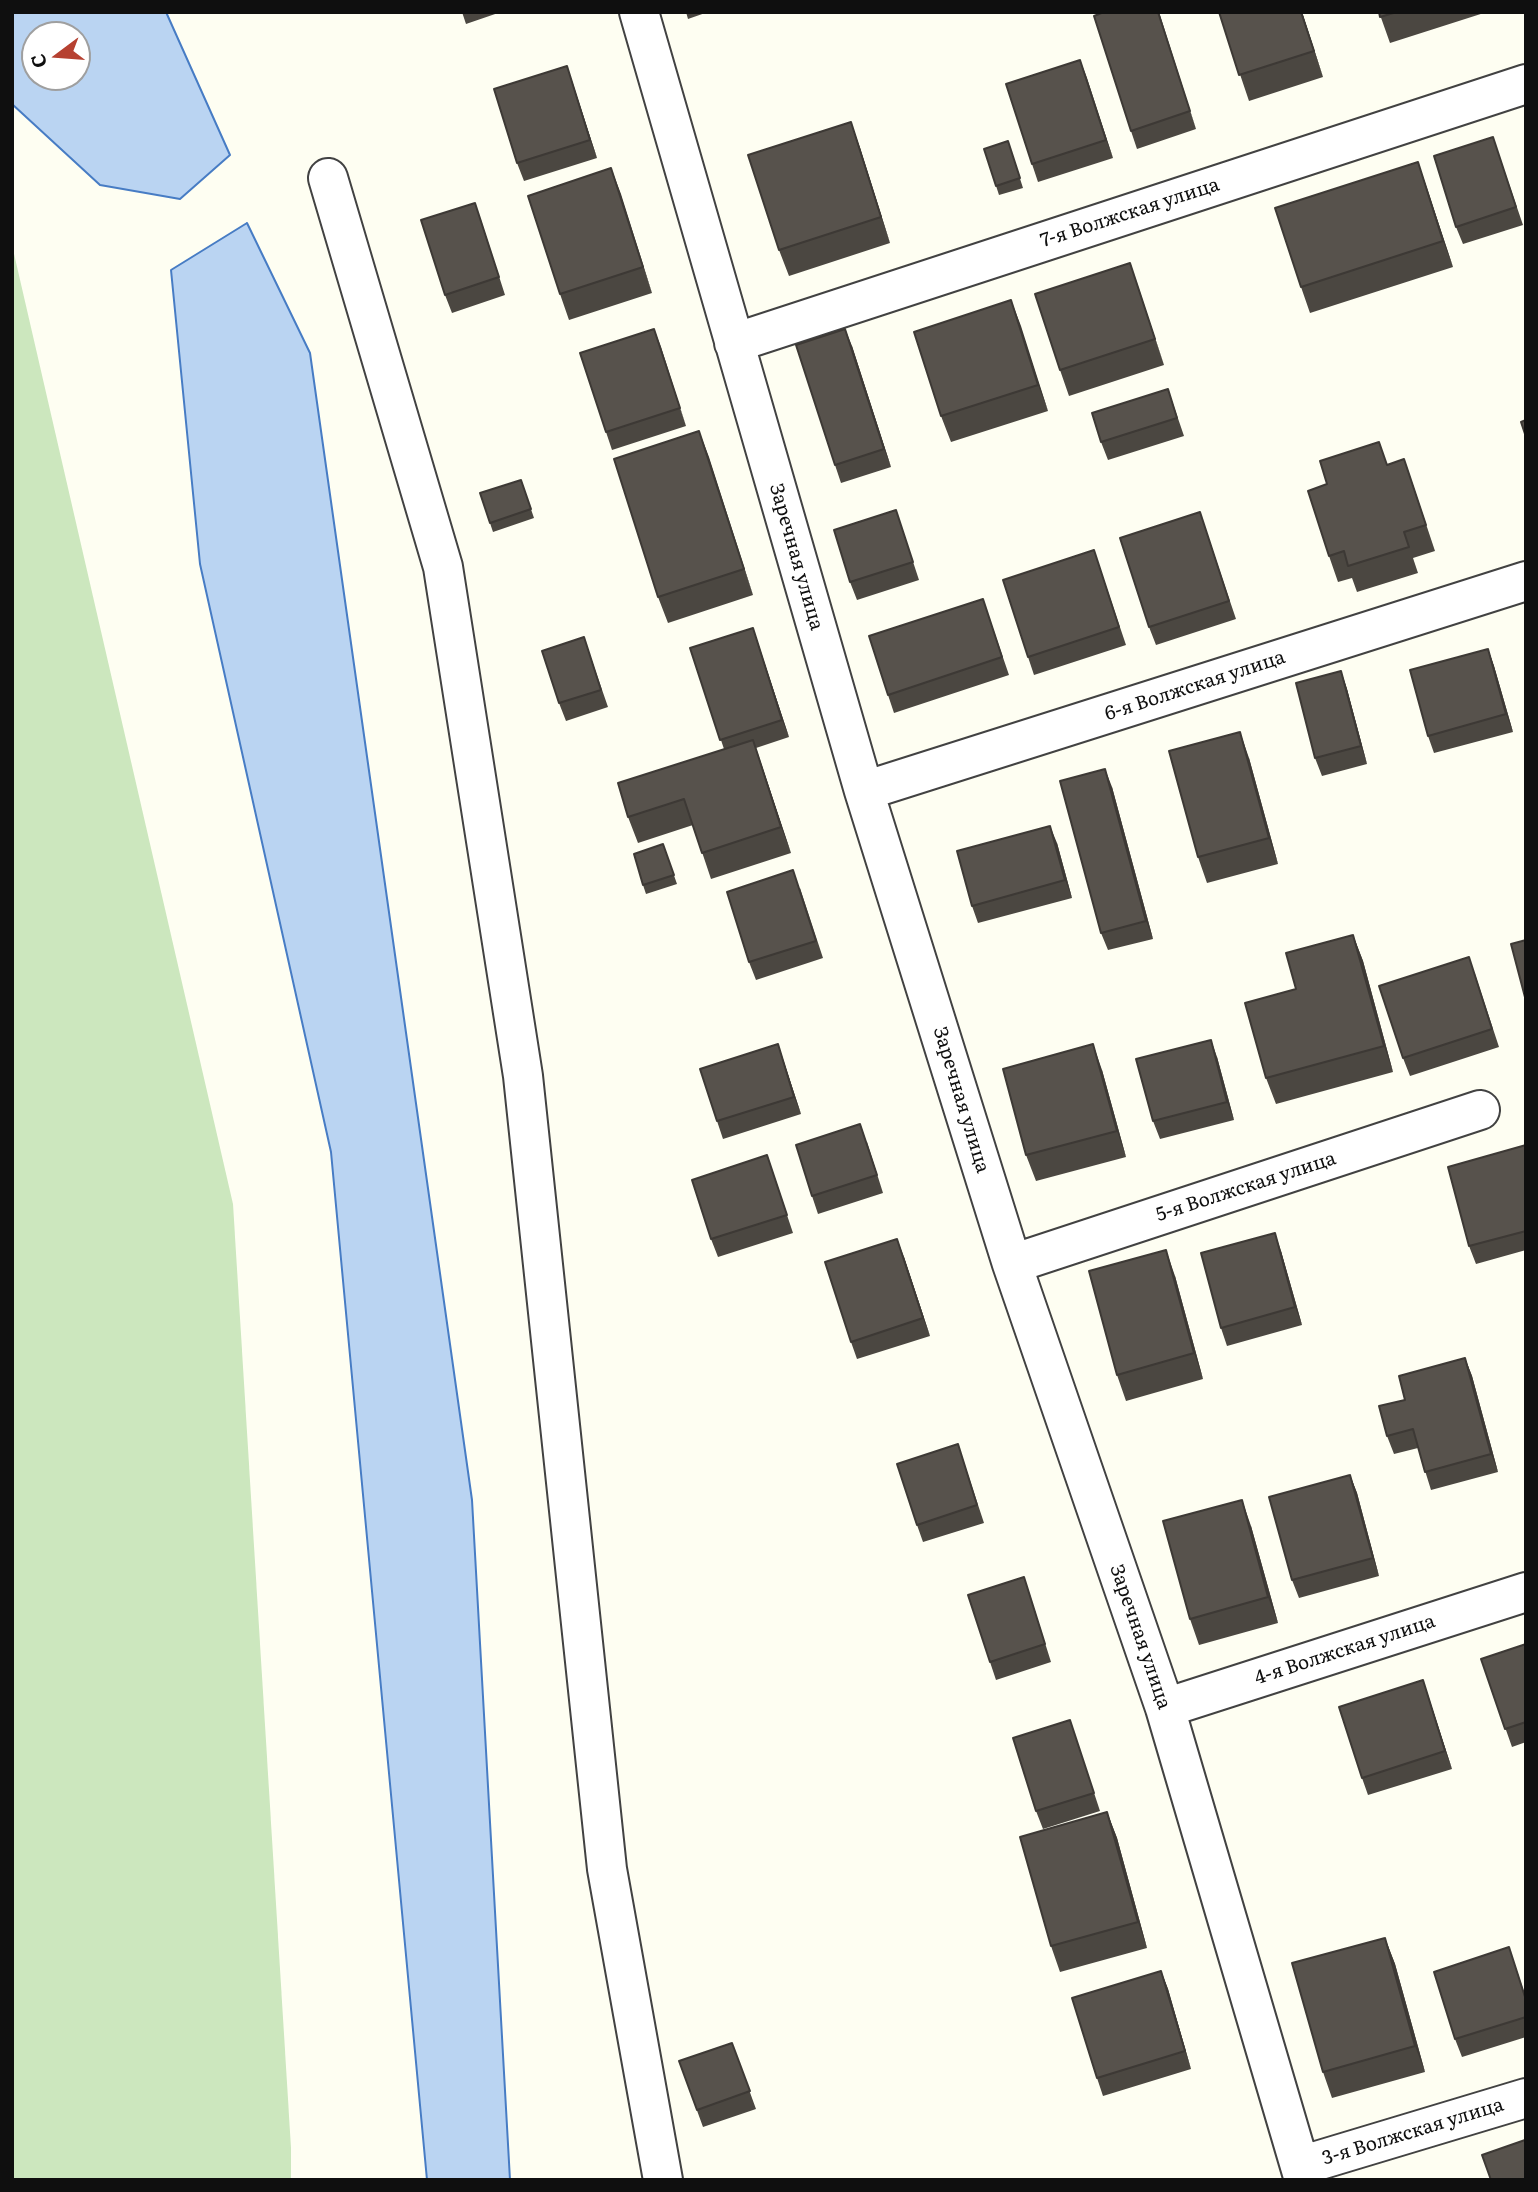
<!DOCTYPE html>
<html>
<head>
<meta charset="utf-8">
<style>
	body { margin:0 }
	#map { position:relative; width:1538px; height:2192px; overflow:hidden; background:#fefef2; font-family:Literata,serif }
	canvas { display:block }
	.frame { position:absolute; inset:0; border:14px solid #0f0f0f; pointer-events:none }
	.north { position:absolute; left:21px; top:21px; width:70px; height:70px; box-sizing:border-box; background:#fff; border:2px solid #9f9f9f; border-radius:50%; rotate:254deg; font-size:19px; font-weight:700; line-height:28px; text-align:center; color:#0f0f0f }
	.north::after { content:''; display:block; margin:auto; width:24px; height:32px; background:#b64131; clip-path:polygon(50% 0,100% 100%,50% 72%,0 100%) }
</style>
</head>
<body>
<div id="map">
<canvas width="1538" height="2192"></canvas>
<div class="frame"></div>
<div class="north">С</div>
</div>
<script>
const context = document.querySelector('canvas').getContext('2d');
context.lineJoin = 'round';
function paint(path, color) { context.fillStyle = color; context.fill(path, 'evenodd'); }
const poly = rows => new Path2D(rows.map(r => 'M' + r).join(''));
function strokePath(path, color, width, dash) { context.strokeStyle = color; context.lineWidth = width; context.lineCap = dash ? 'butt' : 'round'; context.setLineDash(dash || []); context.stroke(path); }
function write(font, color, halo, rows, align = 'center') {
  context.font = font + ' Literata,serif'; context.lineWidth = 7; context.setLineDash([]); context.textBaseline = 'middle'; context.strokeStyle = halo; context.fillStyle = color; for (const [text, x, y, turn = 0] of rows) {
    context.save(); context.translate(x, y); context.rotate((+turn || 0) * Math.PI / 180); context.textAlign = isNaN(turn) ? turn : align; if (halo) context.strokeText(text, 0, 0); context.fillText(text, 0, 0); context.restore();
  }
}
paint(poly([
	[12,245,233,1204,291,2148,291,2180,12,2180]
]), '#cce7be');
const water = poly([
	[12,12,166,12,230,155,180,199,100,185,12,104,12,12],
	[35,35,77,35,77,77,35,77,35,35],
	[247,223,310,353,472,1500,510,2180,427,2180,331,1152,200,564,171,270,247,223]
]);
paint(water, '#bad4f2');
strokePath(water, '#477cc4', 2);
const minor = poly([
	[639,12,864,791,1012,1264,1165,1708,1304,2180],
	[328,178,443,567,523,1076,607,1869,663,2180],
	[734,343,1526,84],
	[864,791,1526,581],
	[1012,1264,1480,1110],
	[1165,1708,1526,1592],
	[1300,2166,1526,2098]
]);
strokePath(minor, '#424242', 42);
strokePath(minor, '#fff', 38);
paint(poly([
	[462,12,501,12,466,24],
	[686,12,708,12,688,19],
	[1158,12,1196,129,1137,149,1131,131],
	[1219,12,1302,12,1323,77,1249,101],
	[1379,12,1487,12,1390,43],
	[1080,60,1113,158,1038,182,1032,164],
	[573,84,597,158,524,181,517,163],
	[851,122,860,148,890,243,789,276,779,250],
	[1493,137,1523,225,1463,244,1456,227],
	[1008,141,1023,188,999,195,984,149],
	[1418,162,1453,267,1310,313,1301,287],
	[611,168,652,293,569,320,560,294],
	[481,220,505,295,452,313,445,295],
	[1130,263,1164,365,1069,396,1060,370],
	[1011,300,1048,411,951,442,941,416],
	[654,329,686,426,612,450,606,432],
	[852,346,891,467,841,483,835,465],
	[1168,389,1184,436,1108,460,1101,442],
	[699,431,753,595,668,623,658,597],
	[1388,465,1413,485,1435,551,1413,558,1418,573,1357,592,1352,578,1338,582,1329,556],
	[521,480,534,518,493,532,490,523],
	[896,510,919,580,857,600,850,582],
	[1206,530,1236,619,1156,645,1149,627],
	[1094,550,1126,645,1034,675,1028,657],
	[983,599,1009,675,894,713,888,695],
	[753,628,789,737,756,748,791,853,711,879,693,825,638,843,628,817,724,749,690,648],
	[1488,649,1494,666,1513,732,1434,753,1428,736],
	[590,655,608,707,566,721,559,703],
	[1341,671,1347,689,1367,764,1322,776,1315,758],
	[1249,758,1278,864,1207,883,1198,857],
	[1112,787,1153,939,1108,950,1101,933],
	[1057,843,1072,898,978,923,972,906],
	[663,844,677,884,646,894,643,885],
	[800,888,823,958,756,980,749,962],
	[1353,935,1363,961,1393,1072,1276,1104,1266,1078,1296,989],
	[1475,974,1499,1047,1410,1076,1403,1058],
	[778,1044,801,1114,723,1139,717,1121],
	[1217,1057,1234,1120,1160,1139,1153,1121],
	[1102,1070,1126,1157,1036,1181,1026,1155],
	[867,1142,883,1193,818,1214,812,1196],
	[1526,1145,1526,1250,1476,1264,1469,1246],
	[767,1155,793,1233,718,1257,711,1239],
	[1281,1251,1302,1325,1227,1346,1221,1328],
	[904,1257,930,1336,857,1359,851,1342],
	[1175,1276,1203,1379,1126,1401,1117,1375],
	[1465,1358,1472,1376,1498,1472,1431,1490,1418,1448,1394,1454,1387,1436,1405,1400],
	[958,1444,984,1523,923,1542,917,1525],
	[1350,1475,1357,1493,1379,1576,1299,1598,1292,1580],
	[1251,1526,1278,1623,1199,1645,1190,1619],
	[1030,1595,1051,1662,996,1680,990,1662],
	[1526,1644,1526,1742,1512,1747,1481,1659],
	[1423,1680,1452,1769,1368,1795,1362,1778],
	[1076,1738,1100,1811,1043,1829,1036,1811],
	[1107,1812,1117,1838,1147,1948,1060,1972,1051,1946],
	[1385,1938,1395,1964,1425,2072,1332,2098,1323,2072],
	[1515,1965,1526,1998,1526,2037,1462,2057,1455,2039],
	[1161,1971,1168,1989,1191,2069,1103,2096,1097,2078],
	[732,2043,756,2109,703,2127,679,2061]
]), '#4b4741');
paint(poly([
	[1158,12,1159,12,1196,129,1190,111],
	[1301,12,1302,12,1323,77,1314,51],
	[1080,60,1087,78,1113,158,1106,140],
	[567,66,573,84,597,158,590,140],
	[851,122,860,148,890,243,881,217],
	[1418,162,1427,188,1453,267,1443,241],
	[611,168,621,194,652,293,643,267],
	[1130,263,1139,289,1164,365,1155,339],
	[1011,300,1021,326,1048,411,1038,385],
	[654,329,661,347,686,426,680,408],
	[845,329,852,346,891,467,884,449],
	[699,431,709,457,753,595,744,569],
	[753,628,759,646,789,737,782,720],
	[1488,649,1494,666,1513,732,1506,714],
	[1341,671,1347,689,1367,764,1361,746],
	[1240,732,1249,758,1278,864,1269,838],
	[753,740,762,766,791,853,781,827],
	[1105,769,1112,787,1153,939,1146,921],
	[1050,826,1057,843,1072,898,1065,880],
	[1353,935,1363,961,1393,1072,1384,1046],
	[1211,1040,1217,1057,1234,1120,1227,1102],
	[778,1044,784,1062,801,1114,794,1097],
	[1093,1044,1102,1070,1126,1157,1117,1131],
	[1275,1233,1281,1251,1302,1325,1295,1307],
	[897,1239,904,1257,930,1336,923,1318],
	[1166,1250,1175,1276,1203,1379,1194,1353],
	[1465,1358,1472,1376,1498,1472,1491,1454],
	[1350,1475,1357,1493,1379,1576,1373,1558],
	[1242,1500,1251,1526,1278,1623,1268,1597],
	[1423,1680,1429,1698,1452,1769,1445,1751],
	[1107,1812,1117,1838,1147,1948,1138,1922],
	[1385,1938,1395,1964,1425,2072,1415,2046],
	[1161,1971,1168,1989,1191,2069,1185,2051]
]), '#3d3935');
const building = poly([
	[1104,12,1158,12,1190,111,1131,131,1094,16,1104,12],
	[1219,12,1301,12,1314,51,1239,75,1219,12],
	[1379,12,1397,12,1380,17,1379,12],
	[1080,60,1106,140,1032,164,1006,84,1080,60],
	[567,66,590,140,517,163,494,89,567,66],
	[851,122,881,217,779,250,748,155,851,122],
	[1493,137,1516,207,1456,227,1434,156,1493,137],
	[1008,141,1020,178,996,186,984,149,1008,141],
	[1418,162,1443,241,1301,287,1275,208,1418,162],
	[611,168,643,267,560,294,528,196,611,168],
	[475,203,499,277,445,295,421,220,475,203],
	[1130,263,1155,339,1060,370,1035,294,1130,263],
	[1011,300,1038,385,941,416,914,332,1011,300],
	[654,329,680,408,606,432,580,353,654,329],
	[845,329,884,449,835,465,796,345,845,329],
	[1168,389,1177,418,1101,442,1092,413,1168,389],
	[1526,420,1526,437,1521,422,1526,420],
	[699,431,744,569,658,597,614,459,699,431],
	[1379,442,1387,465,1404,459,1426,525,1404,532,1409,547,1348,566,1344,551,1329,556,1308,491,1327,484,1320,461,1379,442],
	[521,480,531,509,490,523,480,493,521,480],
	[896,510,913,562,850,582,834,530,896,510],
	[1200,512,1229,601,1149,627,1120,538,1200,512],
	[1094,550,1119,627,1028,657,1003,580,1094,550],
	[983,599,1002,657,888,695,869,636,983,599],
	[753,628,782,720,720,740,690,648,753,628],
	[584,637,601,690,559,703,542,651,584,637],
	[1488,649,1506,714,1428,736,1410,670,1488,649],
	[1341,671,1361,746,1315,758,1296,683,1341,671],
	[1240,732,1269,838,1198,857,1169,751,1240,732],
	[753,740,781,827,702,853,684,799,628,817,618,783,753,740],
	[1105,769,1146,921,1101,933,1060,781,1105,769],
	[1050,826,1065,880,972,906,957,851,1050,826],
	[663,844,674,875,643,885,634,854,663,844],
	[793,870,816,941,749,962,727,892,793,870],
	[1353,935,1384,1046,1266,1078,1245,1003,1296,989,1286,953,1353,935],
	[1526,940,1526,1001,1511,944,1526,940],
	[1469,957,1492,1029,1403,1058,1379,986,1469,957],
	[1211,1040,1227,1102,1153,1121,1136,1059,1211,1040],
	[778,1044,794,1097,717,1121,700,1069,778,1044],
	[1093,1044,1117,1131,1026,1155,1003,1069,1093,1044],
	[860,1124,877,1175,812,1196,796,1145,860,1124],
	[1526,1145,1526,1231,1469,1246,1448,1167,1526,1145],
	[767,1155,787,1215,711,1239,692,1180,767,1155],
	[1275,1233,1295,1307,1221,1328,1201,1253,1275,1233],
	[897,1239,923,1318,851,1342,825,1262,897,1239],
	[1166,1250,1194,1353,1117,1375,1089,1271,1166,1250],
	[1465,1358,1491,1454,1425,1472,1413,1429,1387,1436,1379,1406,1405,1400,1399,1376,1465,1358],
	[958,1444,977,1505,917,1525,897,1464,958,1444],
	[1350,1475,1373,1558,1292,1580,1269,1497,1350,1475],
	[1242,1500,1268,1597,1190,1619,1163,1521,1242,1500],
	[1024,1577,1045,1644,990,1662,968,1595,1024,1577],
	[1526,1644,1526,1722,1505,1729,1481,1659,1526,1644],
	[1423,1680,1445,1751,1362,1778,1339,1707,1423,1680],
	[1070,1720,1094,1793,1036,1811,1013,1738,1070,1720],
	[1107,1812,1138,1922,1051,1946,1020,1837,1107,1812],
	[1385,1938,1415,2046,1323,2072,1292,1963,1385,1938],
	[1509,1947,1526,2000,1526,2017,1455,2039,1434,1972,1509,1947],
	[1161,1971,1185,2051,1097,2078,1072,1998,1161,1971],
	[732,2043,750,2091,697,2110,679,2061,732,2043],
	[1525,2140,1526,2180,1491,2180,1482,2155,1525,2140]
]);
paint(building, '#57524c');
strokePath(building, '#3d3935', 2);
write('19px', '#0f0f0f', '#fff', [
	["7-я Волжская улица",1130,213,-18],
	["Заречная улица",796,557,74],
	["6-я Волжская улица",1195,686,-18],
	["Заречная улица",961,1100,73],
	["5-я Волжская улица",1246,1187,-18],
	["Заречная улица",1140,1637,71],
	["4-я Волжская улица",1345,1650,-18],
	["3-я Волжская улица",1413,2132,-17]
]);
</script>
</body>
</html>
